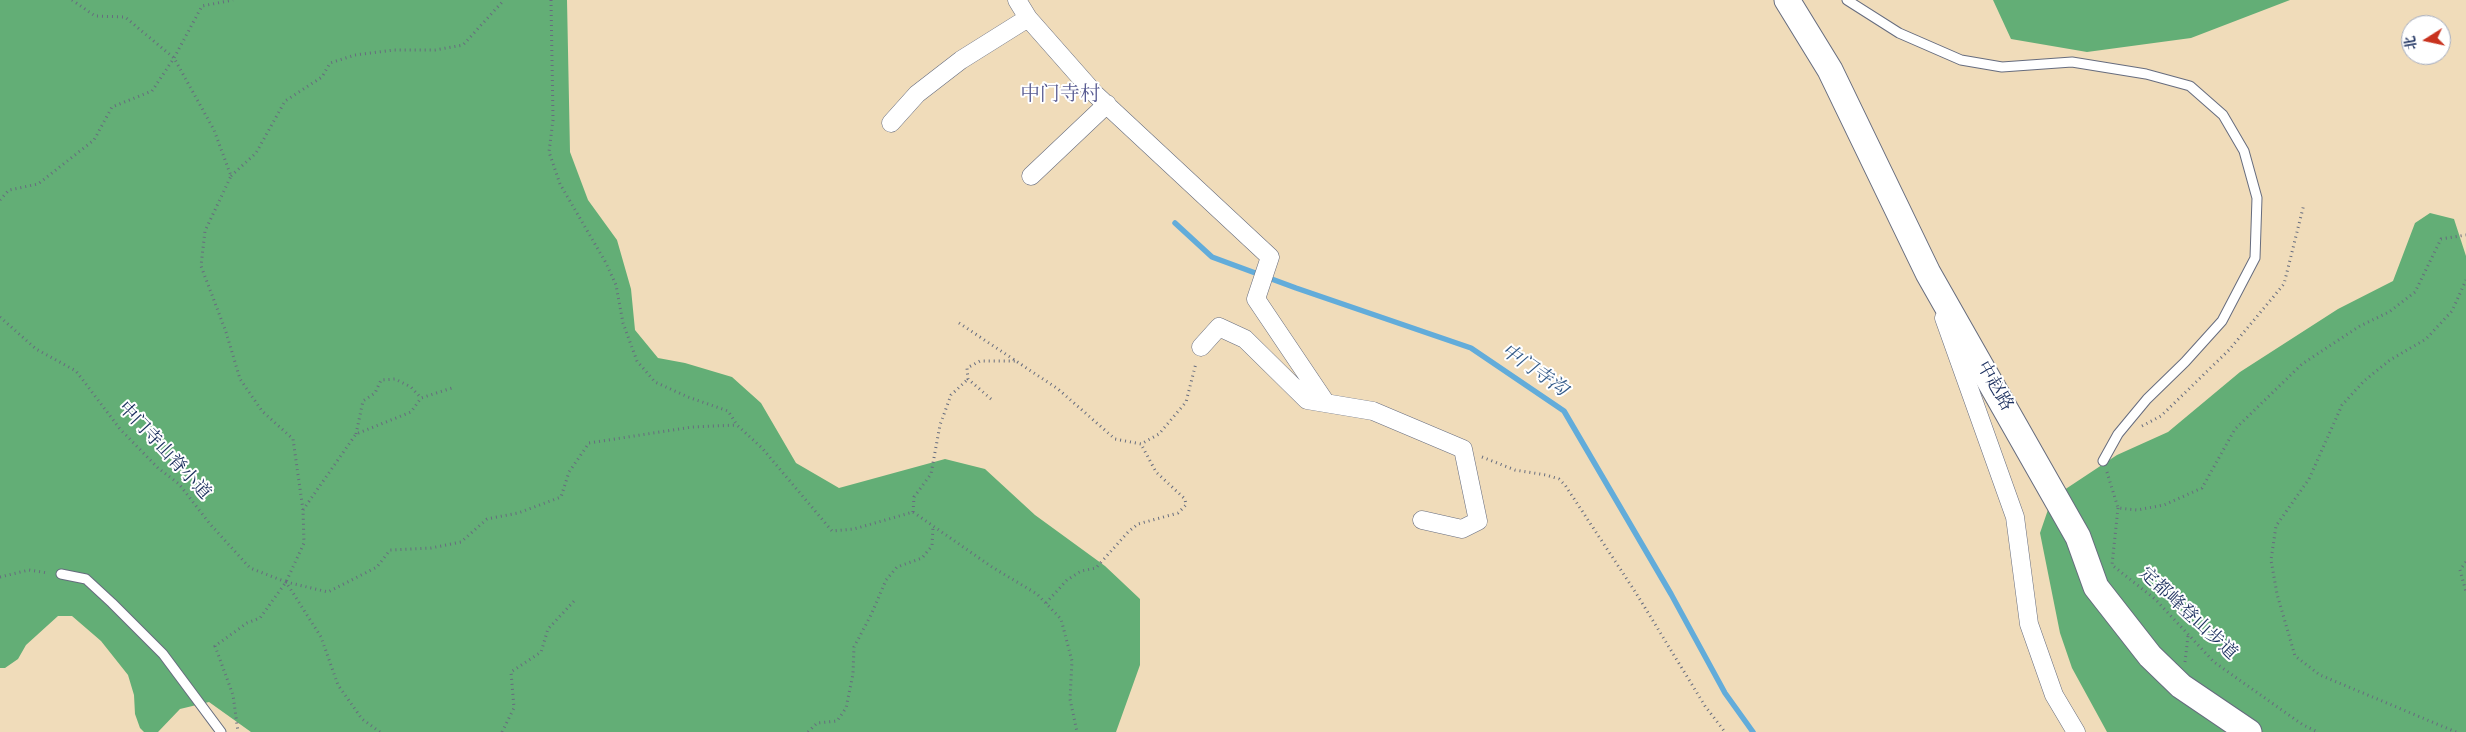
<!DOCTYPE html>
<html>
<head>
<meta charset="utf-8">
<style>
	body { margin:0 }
	#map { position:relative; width:2466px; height:732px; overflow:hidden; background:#f0dcba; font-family:"Sorts Mill Goudy","Noto Serif SC",serif }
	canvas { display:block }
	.north { position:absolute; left:2401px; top:15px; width:50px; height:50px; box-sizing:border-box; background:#fff; border:1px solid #a4acbf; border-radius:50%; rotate:260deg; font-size:14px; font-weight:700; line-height:20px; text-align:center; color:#1b2f5e }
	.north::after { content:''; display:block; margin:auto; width:18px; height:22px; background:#c8321e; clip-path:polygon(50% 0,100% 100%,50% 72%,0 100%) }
</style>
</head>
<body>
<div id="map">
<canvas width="2466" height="732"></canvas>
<div class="north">北</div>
</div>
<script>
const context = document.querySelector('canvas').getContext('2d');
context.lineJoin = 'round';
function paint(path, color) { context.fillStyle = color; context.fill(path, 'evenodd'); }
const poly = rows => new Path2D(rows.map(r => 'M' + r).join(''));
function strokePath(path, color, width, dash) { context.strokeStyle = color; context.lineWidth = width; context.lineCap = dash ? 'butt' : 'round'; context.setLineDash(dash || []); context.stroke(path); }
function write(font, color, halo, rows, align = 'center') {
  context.font = font + ' "Sorts Mill Goudy","Noto Serif SC",serif'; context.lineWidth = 4; context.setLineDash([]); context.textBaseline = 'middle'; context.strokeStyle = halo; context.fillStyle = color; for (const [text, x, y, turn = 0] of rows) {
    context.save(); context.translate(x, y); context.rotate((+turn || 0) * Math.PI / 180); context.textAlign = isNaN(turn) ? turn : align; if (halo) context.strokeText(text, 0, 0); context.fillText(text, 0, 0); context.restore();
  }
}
paint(poly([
	[0,0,567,0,570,152,588,200,617,240,631,289,635,330,658,358,685,363,732,377,761,403,796,463,839,488,945,459,985,469,1035,515,1105,566,1140,599,1140,665,1116,732,251,732,209,702,180,709,158,732,144,732,140,728,135,714,134,695,128,675,101,641,72,616,58,616,26,645,18,659,5,668,0,668],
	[1993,0,2290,0,2191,38,2087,52,2011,39],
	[2430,213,2454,219,2466,256,2466,732,2107,732,2072,668,2060,633,2040,533,2052,498,2117,455,2168,432,2240,372,2338,309,2393,281,2415,223]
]), '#63ae76');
strokePath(poly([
	[1175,223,1212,257,1296,288,1471,348,1564,411,1671,594,1725,693,1753,732]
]), '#62acda', 5.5);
const lane = poly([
	[1847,0,1899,33,1961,60,2002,67,2072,62,2146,74,2190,86,2223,115,2244,151,2257,198,2255,258,2222,321,2185,362,2147,399,2118,434,2103,461],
	[61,574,86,579,112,603,163,654,221,732]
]);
const street = poly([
	[1017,0,1028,18,1095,94,1270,257,1256,299,1326,403],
	[891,123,917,94,961,60,1028,18],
	[1031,176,1107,104],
	[1944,318,2015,517,2029,624,2054,695,2076,732],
	[1201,347,1219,327,1245,339,1307,400,1373,411,1463,449,1478,521,1462,529,1422,520]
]);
const secondary = poly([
	[1787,0,1830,70,1928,273,2078,537,2096,587,2150,656,2181,686,2249,732]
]);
strokePath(lane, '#666c7e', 11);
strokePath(street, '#666c7e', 19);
strokePath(secondary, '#666c7e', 27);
strokePath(poly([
	[72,0,95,16,125,17,174,58,214,130,231,176,205,231,201,266,226,332,240,379,262,411,293,439,303,510,304,543,286,582,260,618,247,623,215,646,233,695,238,732],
	[551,0,553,120,549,152,560,184,606,263,616,285,623,323,637,361,655,382,688,397,728,411,737,425,762,448,832,531,854,529,913,512,992,567,1037,594,1061,619,1072,661,1070,699,1077,732],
	[231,176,256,153,285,101,322,77,330,63,355,55,394,50,435,50,463,45,504,0],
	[0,200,9,190,38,184,94,140,112,107,152,91,174,58,202,6,233,0],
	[0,317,36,349,76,371,120,429,158,468,179,484,210,524,250,568,286,582,321,637,338,685,362,719,380,732],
	[959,323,1058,389,1115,439,1141,444,1159,434,1186,402,1196,363],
	[991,399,968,379,967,368,980,361,1016,361],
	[2142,426,2161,416,2229,350,2284,284,2304,204],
	[356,434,363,401,375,393,381,380,395,379,411,387,421,398],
	[1482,457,1515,470,1546,475,1559,479,1565,485,1636,593,1705,706,1725,732],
	[2107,472,2118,508,2137,510,2164,505,2202,488,2235,429,2302,364,2360,326,2389,312,2415,292,2441,239,2466,235],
	[2118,508,2112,565,2155,599,2214,662,2303,725,2318,732],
	[303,510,356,434,411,412,421,398,455,387],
	[913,512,914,497,931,474,940,425,951,395,968,379],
	[2466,562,2460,570,2466,592],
	[0,577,29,570,48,573],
	[286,582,328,592,377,567,390,550,431,548,461,542,487,519,518,513,561,497,569,472,589,443,692,427,737,425],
	[1046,603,1067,580,1081,571,1096,568,1128,532,1138,524,1178,513,1186,505,1185,499,1156,472,1141,444],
	[2185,662,2188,636],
	[502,732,514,708,511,672,541,652,548,629,575,600],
	[808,732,817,723,837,721,846,708,853,674,854,647,871,615,886,580,897,567,922,558,932,546,933,527],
	[2456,732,2320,675,2295,656,2277,594,2271,560,2276,526,2309,479,2342,405,2364,381,2390,360,2426,339,2452,311,2466,280]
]), '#666c7e', 3, [1, 4]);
strokePath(lane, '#fff', 9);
strokePath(street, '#fff', 18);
strokePath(secondary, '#fff', 25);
write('18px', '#1b2f5e', '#fff', [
	["中赵路",1993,387,60],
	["中门寺山脊小道",163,452,47],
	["定都峰登山步道",2187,615,43]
]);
write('italic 19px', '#345b89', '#fff', [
	["中门寺沟",1533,372,35]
]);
write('20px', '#595c92', '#fff', [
	["中门寺村",1060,97]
]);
</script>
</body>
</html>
